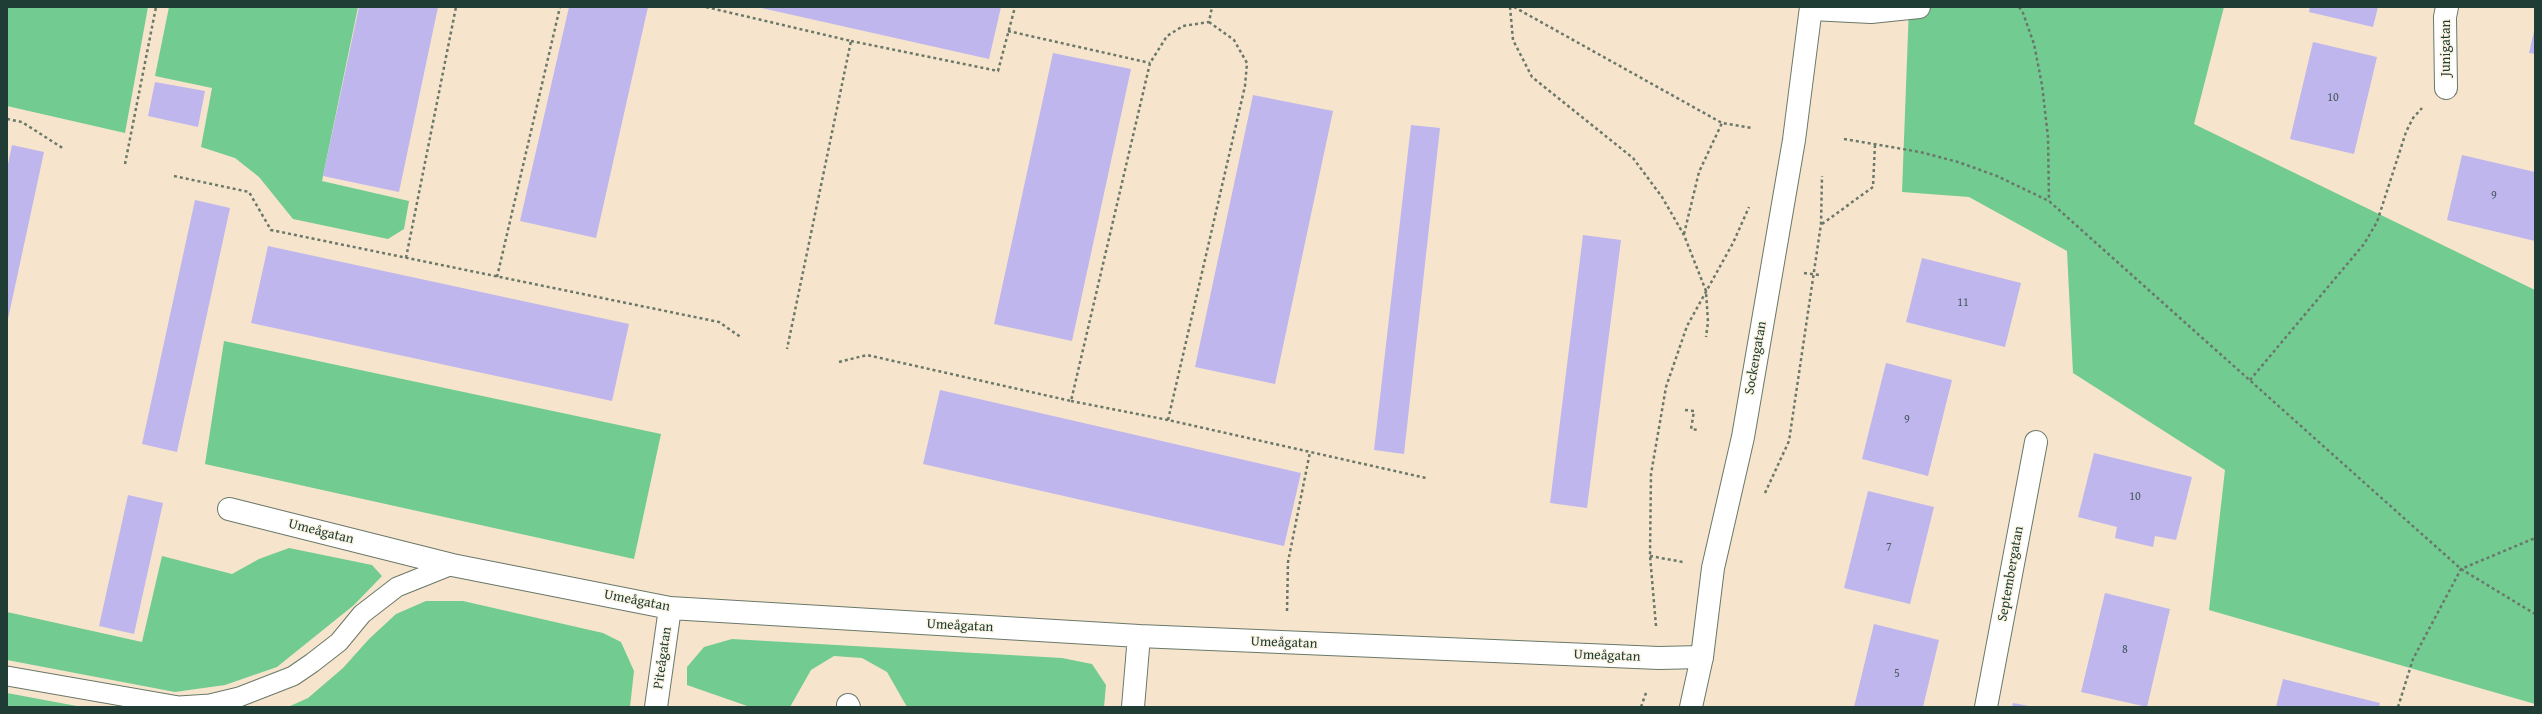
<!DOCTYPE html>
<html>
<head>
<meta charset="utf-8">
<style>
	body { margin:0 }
	#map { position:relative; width:2542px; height:714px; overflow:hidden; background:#f6e5cc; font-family:"Gentium Book Plus",serif }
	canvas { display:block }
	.frame { position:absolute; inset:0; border:8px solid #1f3d34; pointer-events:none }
</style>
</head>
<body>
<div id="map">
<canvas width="2542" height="714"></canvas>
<div class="frame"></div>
</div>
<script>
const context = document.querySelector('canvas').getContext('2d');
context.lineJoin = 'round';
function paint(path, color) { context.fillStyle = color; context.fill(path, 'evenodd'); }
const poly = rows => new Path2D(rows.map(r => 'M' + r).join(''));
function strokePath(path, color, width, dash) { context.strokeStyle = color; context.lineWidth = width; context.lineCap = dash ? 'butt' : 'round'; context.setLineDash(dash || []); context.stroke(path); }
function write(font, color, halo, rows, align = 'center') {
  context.font = font + ' "Gentium Book Plus",serif'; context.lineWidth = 3; context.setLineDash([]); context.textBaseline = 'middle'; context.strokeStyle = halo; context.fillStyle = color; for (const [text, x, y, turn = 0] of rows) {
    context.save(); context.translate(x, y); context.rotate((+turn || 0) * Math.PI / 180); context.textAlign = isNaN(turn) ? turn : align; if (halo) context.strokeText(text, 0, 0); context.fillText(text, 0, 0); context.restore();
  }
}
paint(poly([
	[7,7,148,7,125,133,7,106],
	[169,7,358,7,322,181,409,201,404,229,388,239,293,219,259,177,235,158,201,147,212,88,155,76],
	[1909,7,2224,7,2194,124,2535,290,2535,704,2209,610,2225,470,2073,373,2067,251,1969,197,1902,192],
	[224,341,661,434,634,559,205,464],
	[289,548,372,565,382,576,354,605,277,667,225,685,175,692,7,660,7,612,142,642,162,556,232,574,259,559],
	[426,601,463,601,603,633,621,642,634,671,630,707,288,707,308,698,343,668,369,639,396,614],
	[732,639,1062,658,1092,664,1106,685,1104,707,907,707,887,672,862,658,834,656,811,670,790,707,750,707,687,685,687,667,704,647],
	[7,693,82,707,7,707]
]), '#72cb91');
paint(poly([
	[359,7,438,7,399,192,323,176],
	[569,7,648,7,596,238,520,221],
	[757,7,1001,7,989,59],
	[2310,7,2378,7,2373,27,2309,12],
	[2534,31,2535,31,2535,54,2529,53],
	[2313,42,2377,57,2354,154,2290,139],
	[1053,53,1131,69,1072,341,994,324],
	[155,82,205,91,198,127,148,116],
	[1253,95,1333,111,1275,384,1195,367],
	[1411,125,1440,128,1404,454,1374,450],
	[12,145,44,152,8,319,7,169],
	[2462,155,2535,172,2535,241,2447,220],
	[195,200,230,208,177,452,142,444],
	[1583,235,1621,240,1587,508,1550,503],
	[268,246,629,324,612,401,251,323],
	[1922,258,2021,283,2005,347,1906,322],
	[1886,363,1952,380,1928,476,1862,459],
	[940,390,1301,473,1284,546,923,464],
	[2094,453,2192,477,2176,540,2155,536,2153,547,2115,538,2117,527,2078,517],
	[1868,491,1934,507,1910,604,1844,588],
	[128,495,163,503,134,634,99,626],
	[2105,593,2170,609,2147,707,2081,692],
	[1874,624,1939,640,1923,707,1854,707],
	[2283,679,2380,703,2379,707,2276,707],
	[2013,703,2029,706,2029,707,2012,707]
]), '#bfb6ee');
const lane = poly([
	[7,676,179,706,210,704,239,697,293,676,312,663,339,642,362,614,397,587,452,565]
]);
const street = poly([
	[1811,9,1871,12,1919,7],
	[2446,88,2445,17,2447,7],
	[229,509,452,565,670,608,1139,636,1659,658,1702,657],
	[848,705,849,707],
	[656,707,670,608],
	[1133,707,1139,636],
	[1986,707,2036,442]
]);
const secondary = poly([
	[1691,707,1702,657,1713,568,1743,437,1794,140,1811,7]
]);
strokePath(lane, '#6a7869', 21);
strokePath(street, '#6a7869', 24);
strokePath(secondary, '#6a7869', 24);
strokePath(poly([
	[706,7,851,41,787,349],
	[1510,7,1513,40,1532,77,1633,158,1662,197,1684,235,1706,291,1708,322,1706,337],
	[1514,7,1722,123,1752,128],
	[2019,7,2023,13,2034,44,2042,85,2048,137,2049,201],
	[1209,22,1234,40,1247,63,1245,86,1168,420,1426,478],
	[1008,31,1150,63],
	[851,41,998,71,1015,7],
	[7,119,22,122,64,149],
	[1844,139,1920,152,1958,162,1997,176,2049,201,2461,569,2535,614],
	[125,164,156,7],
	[174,176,249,192,271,230,719,322,742,338],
	[1822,224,1873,187,1875,144],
	[1684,234,1699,172,1722,123],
	[406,258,456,7],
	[1804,273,1819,275],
	[497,277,560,7],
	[839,362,867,355,1071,401,1150,63,1167,36,1183,26,1209,22,1212,7],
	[2250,380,2364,244,2377,222,2406,132,2413,118,2422,108],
	[1071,401,1168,420],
	[1685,410,1694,411,1691,429,1698,430],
	[1765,493,1789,441,1821,224,1822,176],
	[1650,556,1683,562],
	[1287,611,1288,562,1310,452],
	[1656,626,1650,556,1651,474,1666,387,1687,326,1733,243,1749,207],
	[1641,707,1647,690],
	[2398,707,2413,659,2461,569,2535,538]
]), '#6a7869', 2.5, [3, 3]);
strokePath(lane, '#fff', 19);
strokePath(street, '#fff', 22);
strokePath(secondary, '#fff', 22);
write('12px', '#475b62', null, [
	["10",2333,98],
	["9",2494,196],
	["11",1963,303],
	["9",1907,420],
	["10",2135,497],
	["7",1889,548],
	["8",2125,650],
	["5",1897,674]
]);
write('14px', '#1f3d34', '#fcf5e5', [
	["Junigatan",2446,48,-90],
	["Sockengatan",1756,358,-80],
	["Umeågatan",321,532,14],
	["Septembergatan",2011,574,-80],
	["Umeågatan",637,601,11],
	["Umeågatan",960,626,3],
	["Umeågatan",1284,643,2],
	["Umeågatan",1607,656,2],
	["Piteågatan",663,658,-82]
]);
</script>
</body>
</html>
